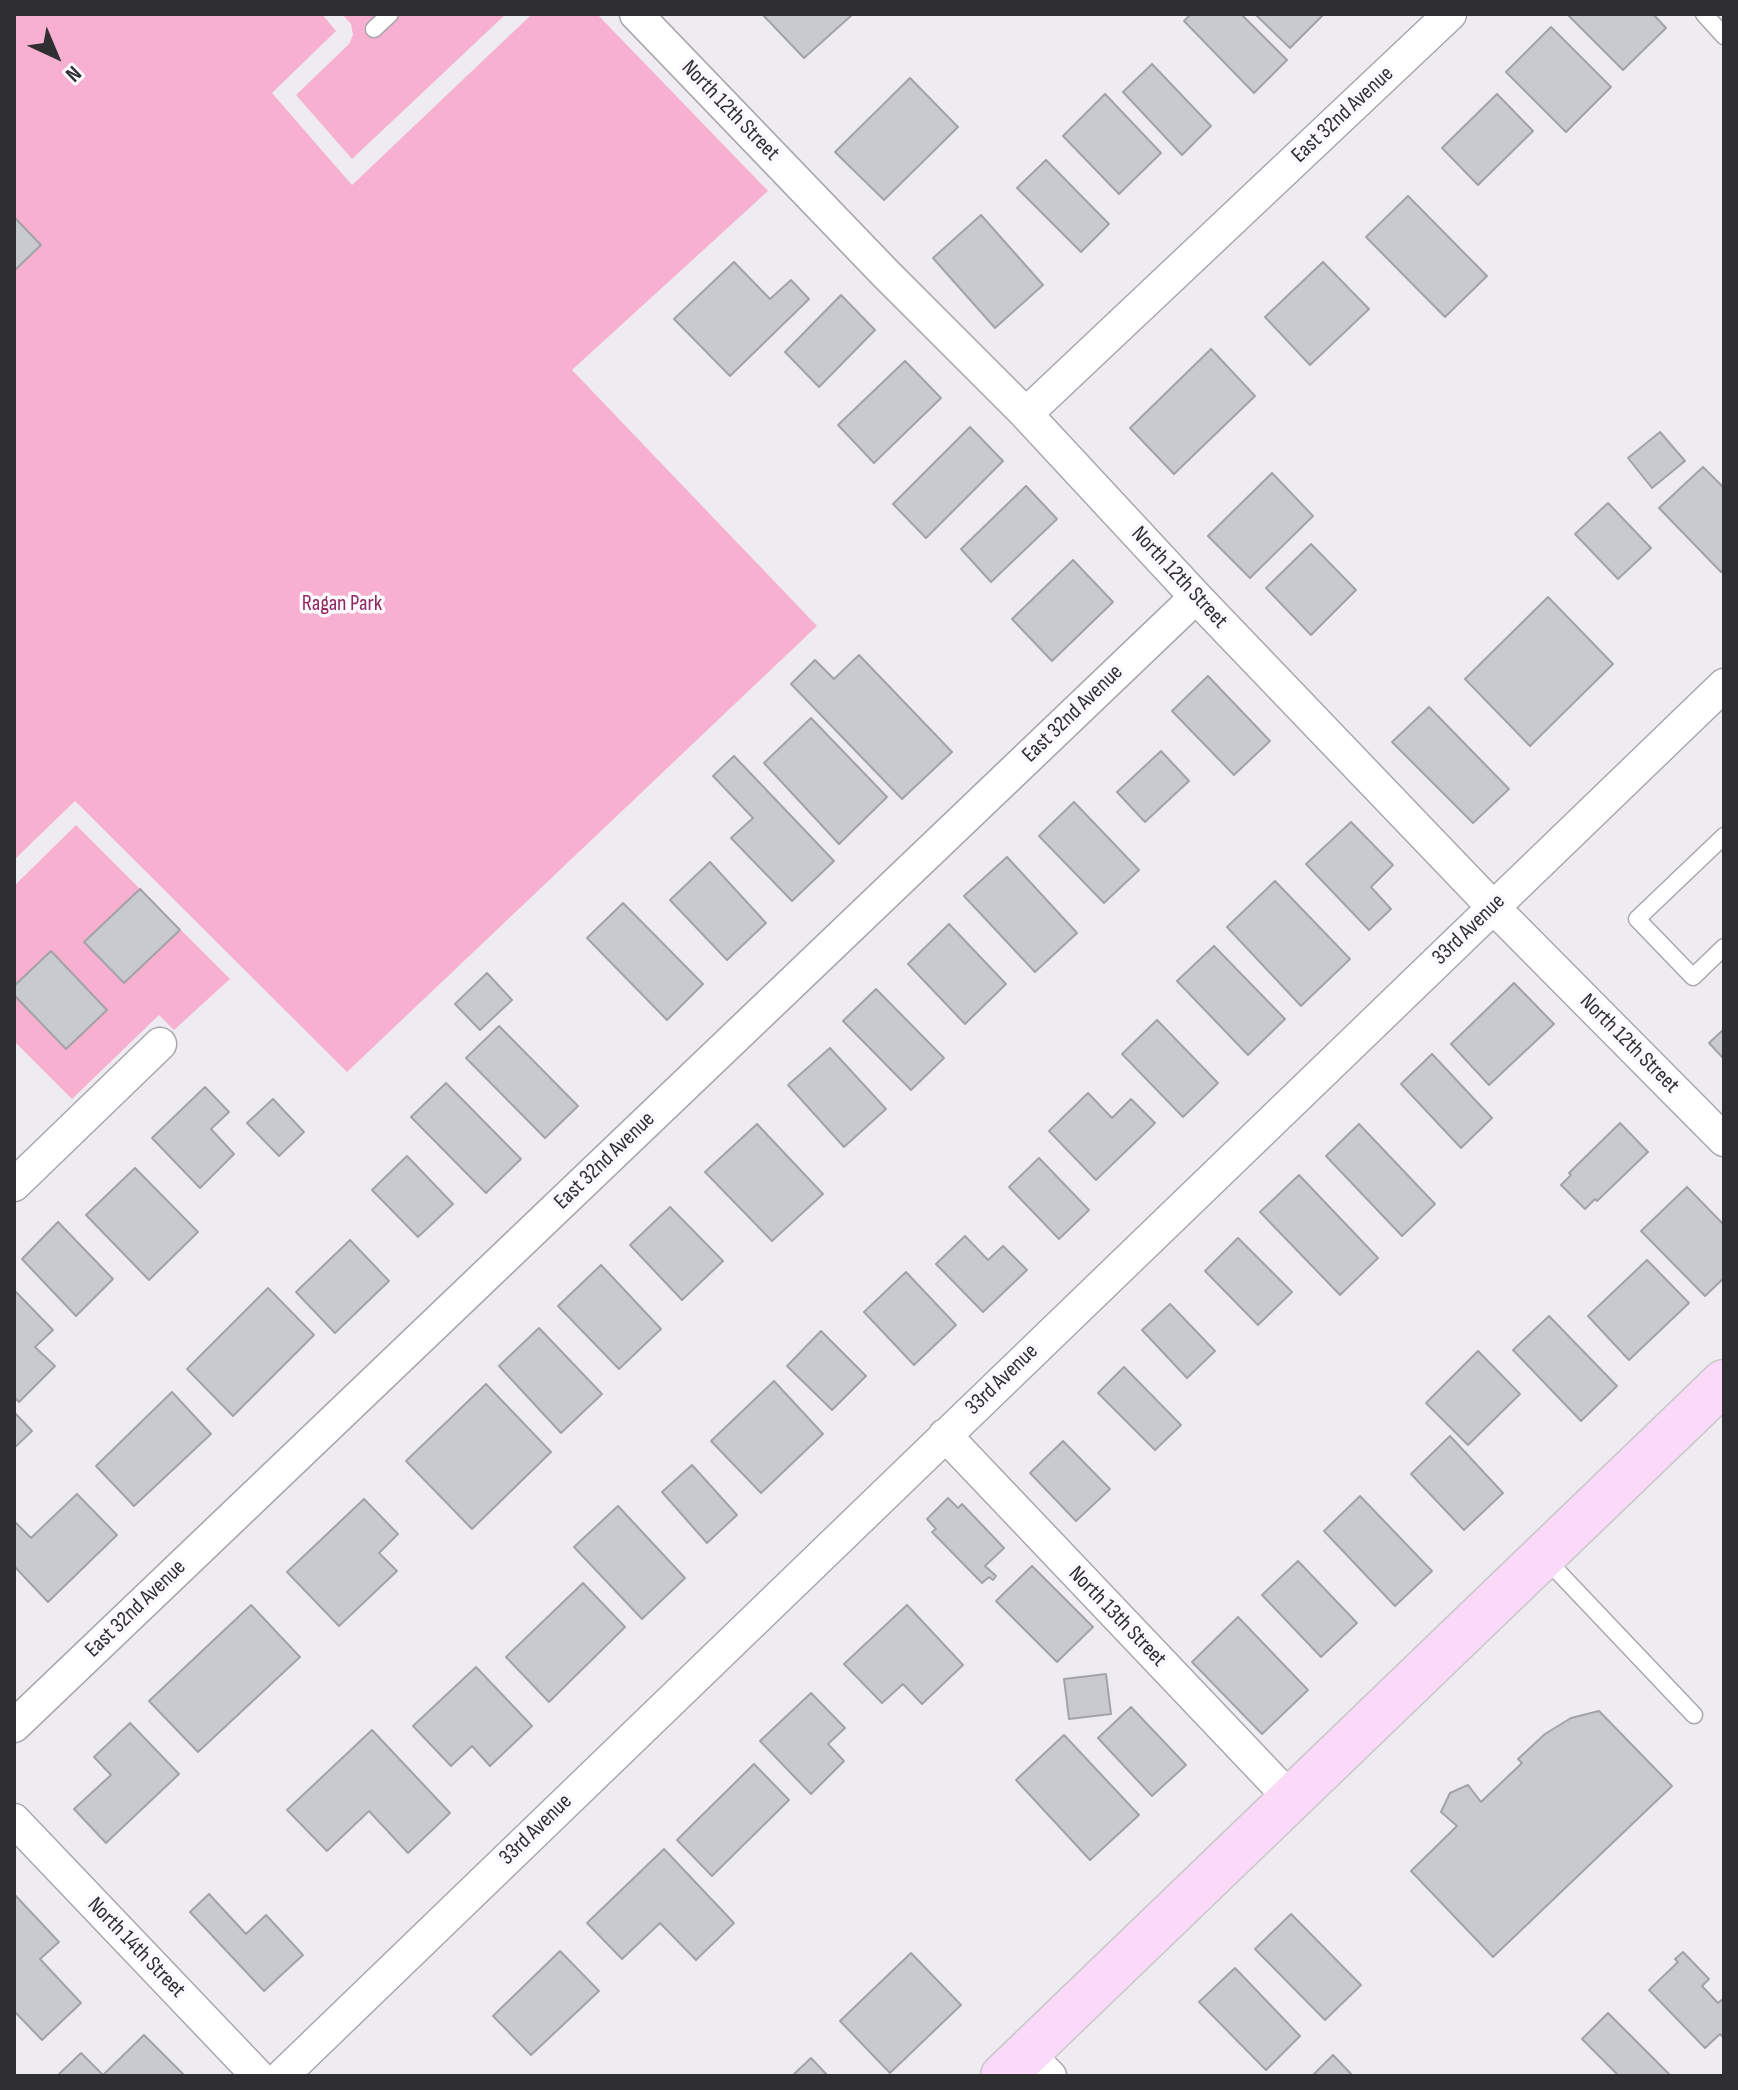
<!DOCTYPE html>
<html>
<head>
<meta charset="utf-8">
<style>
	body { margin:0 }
	#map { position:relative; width:1738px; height:2090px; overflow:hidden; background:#eeecf1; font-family:"Sofia Sans Condensed",sans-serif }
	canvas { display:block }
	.frame { position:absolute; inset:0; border:16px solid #2f2e30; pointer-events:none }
	.north { position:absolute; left:16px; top:16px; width:80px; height:80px; -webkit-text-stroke:6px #fbf9fe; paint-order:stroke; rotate:136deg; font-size:22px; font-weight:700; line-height:32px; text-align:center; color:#2f2e30 }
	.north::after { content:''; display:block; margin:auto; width:28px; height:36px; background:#2f2e30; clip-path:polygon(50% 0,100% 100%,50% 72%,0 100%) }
</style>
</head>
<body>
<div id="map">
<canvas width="1738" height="2090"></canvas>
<div class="frame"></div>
<div class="north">N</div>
</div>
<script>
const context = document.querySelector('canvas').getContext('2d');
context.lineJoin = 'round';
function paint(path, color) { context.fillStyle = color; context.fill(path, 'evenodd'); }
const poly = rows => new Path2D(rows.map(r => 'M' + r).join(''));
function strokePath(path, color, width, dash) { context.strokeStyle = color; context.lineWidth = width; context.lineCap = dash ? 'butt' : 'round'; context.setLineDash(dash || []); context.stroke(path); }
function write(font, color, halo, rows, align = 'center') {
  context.font = font + ' "Sofia Sans Condensed",sans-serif'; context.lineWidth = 7; context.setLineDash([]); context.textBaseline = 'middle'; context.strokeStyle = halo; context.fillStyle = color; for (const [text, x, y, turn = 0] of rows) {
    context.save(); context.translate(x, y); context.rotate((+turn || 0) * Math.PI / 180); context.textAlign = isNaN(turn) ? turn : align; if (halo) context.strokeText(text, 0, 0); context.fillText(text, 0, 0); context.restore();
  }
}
paint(poly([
	[14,14,322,14,336,31,272,93,352,185,532,14,597,14,768,191,572,370,817,626,347,1072,75,801,14,860],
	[342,14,506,14,352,159,296,95,349,44,353,35,351,24],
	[76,825,230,979,174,1030,159,1015,72,1099,14,1041,14,886]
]), '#f8b0d0');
const building = poly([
	[762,14,853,14,804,58,762,14],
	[1191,14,1241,14,1287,60,1254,93,1184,21,1191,14],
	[1255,14,1324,14,1290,48,1255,14],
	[1567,14,1653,14,1666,28,1623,70,1567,14],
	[1551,27,1611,87,1566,132,1506,72,1551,27],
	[1152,64,1211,126,1182,155,1123,92,1152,64],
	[910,78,958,127,884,200,835,152,910,78],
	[1105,94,1161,153,1119,194,1063,136,1105,94],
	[1497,94,1533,131,1478,185,1442,148,1497,94],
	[1046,160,1109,224,1081,252,1017,188,1046,160],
	[1408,196,1487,276,1445,317,1366,237,1408,196],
	[981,215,1043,285,995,328,933,258,981,215],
	[14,217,41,245,14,271,14,217],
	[734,262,770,299,791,280,809,299,730,376,674,319,734,262],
	[1323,262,1369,309,1310,365,1265,317,1323,262],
	[841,295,875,330,819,387,785,352,841,295],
	[1211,349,1255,396,1174,474,1130,428,1211,349],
	[905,361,941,398,874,463,838,425,905,361],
	[970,427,1003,461,926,538,893,504,970,427],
	[1660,432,1685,461,1652,488,1628,458,1660,432],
	[1703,467,1724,488,1724,572,1723,570,1721,572,1659,508,1703,467],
	[1272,473,1313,516,1250,578,1208,536,1272,473],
	[1026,486,1057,519,991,582,961,549,1026,486],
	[1608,503,1651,548,1618,579,1575,534,1608,503],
	[1311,544,1356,590,1311,635,1266,588,1311,544],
	[1073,560,1113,602,1052,661,1012,619,1073,560],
	[1548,597,1613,664,1530,746,1465,679,1548,597],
	[859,655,952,752,902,799,791,684,815,660,834,679,859,655],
	[1208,676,1270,741,1234,775,1172,711,1208,676],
	[1429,707,1509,789,1473,823,1392,742,1429,707],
	[811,718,887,797,839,844,764,763,811,718],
	[1161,751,1189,781,1145,822,1117,792,1161,751],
	[734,756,834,861,792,901,731,838,753,818,713,776,734,756],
	[1074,802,1139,870,1104,903,1039,836,1074,802],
	[1351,822,1393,865,1371,887,1391,909,1369,930,1306,864,1351,822],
	[1007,857,1077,933,1035,972,964,896,1007,857],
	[710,862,766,923,727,960,670,900,710,862],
	[1275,881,1350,959,1301,1006,1227,927,1275,881],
	[140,889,180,930,124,983,84,942,140,889],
	[623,903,703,984,667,1020,587,938,623,903],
	[949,924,1006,984,965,1024,908,964,949,924],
	[1214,946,1285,1019,1248,1055,1177,981,1214,946],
	[51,951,107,1010,66,1049,14,995,14,986,51,951],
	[487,973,512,1000,480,1030,455,1004,487,973],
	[1514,983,1554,1024,1489,1085,1451,1044,1514,983],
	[876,989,944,1058,911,1090,843,1021,876,989],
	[1157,1020,1218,1083,1183,1117,1122,1054,1157,1020],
	[499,1026,578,1106,545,1138,466,1058,499,1026],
	[1724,1029,1724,1059,1709,1043,1724,1029],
	[830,1048,886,1109,844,1147,788,1085,830,1048],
	[1432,1054,1492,1118,1461,1148,1401,1084,1432,1054],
	[446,1083,521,1159,486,1193,411,1117,446,1083],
	[205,1087,229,1112,211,1129,234,1154,200,1188,152,1138,205,1087],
	[1088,1093,1112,1118,1131,1099,1155,1123,1096,1180,1049,1131,1088,1093],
	[273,1099,304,1132,279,1156,247,1123,273,1099],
	[1620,1123,1648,1152,1597,1201,1595,1199,1585,1209,1561,1185,1571,1175,1569,1173,1620,1123],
	[757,1124,823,1194,772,1241,705,1172,757,1124],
	[1359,1124,1435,1204,1402,1236,1326,1156,1359,1124],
	[407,1156,453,1204,418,1237,372,1190,407,1156],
	[1039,1158,1089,1210,1059,1239,1009,1187,1039,1158],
	[135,1168,198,1232,149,1280,86,1215,135,1168],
	[1299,1175,1378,1258,1340,1295,1260,1212,1299,1175],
	[1687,1187,1724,1225,1724,1278,1705,1296,1641,1231,1687,1187],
	[670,1207,723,1261,682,1300,630,1245,670,1207],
	[58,1222,113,1279,76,1316,22,1259,58,1222],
	[965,1236,988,1260,1003,1246,1027,1270,983,1312,936,1264,965,1236],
	[1238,1238,1292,1292,1258,1325,1205,1271,1238,1238],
	[350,1240,389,1281,335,1333,296,1292,350,1240],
	[1647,1260,1689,1303,1629,1360,1588,1316,1647,1260],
	[601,1265,661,1329,619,1369,558,1306,601,1265],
	[906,1272,956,1325,914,1365,864,1312,906,1272],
	[268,1288,314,1335,233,1416,187,1369,268,1288],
	[14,1290,53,1330,35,1347,55,1366,19,1402,14,1397,14,1290],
	[1170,1304,1215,1351,1187,1378,1142,1330,1170,1304],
	[1549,1316,1617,1386,1581,1421,1513,1350,1549,1316],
	[539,1328,602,1394,561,1433,499,1366,539,1328],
	[821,1331,866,1376,832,1410,787,1366,821,1331],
	[1478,1351,1520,1394,1468,1445,1426,1403,1478,1351],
	[1124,1367,1181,1425,1155,1450,1098,1393,1124,1367],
	[774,1381,823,1434,761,1493,711,1441,774,1381],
	[486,1384,551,1452,472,1529,406,1461,486,1384],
	[172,1392,211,1434,134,1506,96,1466,172,1392],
	[14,1412,32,1431,14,1448,14,1412],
	[1450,1436,1503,1493,1464,1530,1411,1474,1450,1436],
	[1063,1441,1110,1489,1076,1521,1030,1473,1063,1441],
	[692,1465,737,1515,707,1543,662,1492,692,1465],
	[77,1494,117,1535,48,1602,14,1566,14,1521,31,1538,77,1494],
	[1360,1496,1432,1571,1395,1606,1324,1531,1360,1496],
	[948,1498,958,1508,962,1504,1004,1548,985,1566,996,1576,993,1580,989,1577,982,1583,932,1532,936,1529,927,1519,948,1498],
	[364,1499,398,1534,379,1553,397,1571,339,1626,287,1572,364,1499],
	[618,1506,685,1578,642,1619,574,1547,618,1506],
	[1298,1561,1357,1623,1321,1657,1262,1595,1298,1561],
	[1032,1566,1093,1627,1057,1662,996,1601,1032,1566],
	[583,1583,625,1627,549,1702,506,1657,583,1583],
	[251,1605,300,1657,198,1752,149,1701,251,1605],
	[907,1605,963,1665,922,1704,903,1684,882,1703,844,1664,907,1605],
	[1238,1617,1308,1690,1262,1734,1192,1662,1238,1617],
	[476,1667,532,1726,490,1766,472,1746,451,1766,413,1726,476,1667],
	[1106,1674,1111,1714,1069,1719,1064,1679,1106,1674],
	[811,1693,845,1728,828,1744,844,1761,811,1794,760,1741,811,1693],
	[1131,1707,1186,1765,1152,1796,1098,1738,1131,1707],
	[1599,1711,1672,1786,1493,1957,1411,1871,1457,1826,1441,1812,1450,1793,1468,1785,1481,1802,1522,1763,1518,1759,1545,1734,1571,1718,1599,1711],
	[130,1723,179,1774,106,1843,74,1809,111,1775,94,1757,130,1723],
	[372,1730,450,1813,408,1853,369,1811,327,1851,287,1810,372,1730],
	[1064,1735,1139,1815,1090,1860,1016,1780,1064,1735],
	[754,1764,789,1800,712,1876,677,1840,754,1764],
	[664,1849,734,1923,696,1960,660,1923,622,1959,587,1923,664,1849],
	[14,1894,59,1942,40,1959,81,2003,42,2040,14,2011,14,1894],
	[209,1894,246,1934,266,1915,303,1955,264,1991,190,1912,209,1894],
	[1291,1914,1361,1985,1325,2020,1255,1949,1291,1914],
	[560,1951,599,1991,531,2055,493,2016,560,1951],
	[1683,1952,1709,1979,1702,1986,1718,2003,1724,1998,1724,2038,1720,2034,1705,2048,1649,1990,1678,1962,1675,1959,1683,1952],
	[911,1953,961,2005,890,2073,840,2021,911,1953],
	[1235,1968,1300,2036,1266,2070,1199,2002,1235,1968],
	[1608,2013,1671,2076,1619,2076,1582,2039,1608,2013],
	[144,2035,185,2076,57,2076,81,2053,103,2075,144,2035],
	[1333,2055,1353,2076,1312,2076,1333,2055],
	[811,2058,828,2076,792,2076,811,2058]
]);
paint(building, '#c9cacf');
strokePath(building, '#a2a2a7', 2);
const lane = poly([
	[1704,14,1724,36],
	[374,29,390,14],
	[1724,836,1637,919,1693,977,1724,947],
	[1544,1557,1694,1715]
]);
const street = poly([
	[636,14,885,273,1026,414,1196,597,1493,907,1724,1140],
	[1026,414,1450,14],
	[14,1185,160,1044],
	[945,1435,1290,1798],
	[14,1726,1196,597],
	[14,1820,258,2076],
	[1027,2053,1050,2076],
	[282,2076,1724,685]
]);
const primary = poly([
	[1003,2076,1724,1382]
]);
strokePath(lane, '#a9a7ac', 19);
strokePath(street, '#a9a7ac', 35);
strokePath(primary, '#c9c9c9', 47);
strokePath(lane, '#fff', 16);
strokePath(street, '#fff', 32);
strokePath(primary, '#fbd9f9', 44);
write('22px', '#2f2e30', '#fbf9fe', [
	["North 12th Street",730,111,46],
	["East 32nd Avenue",1343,115,-43],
	["North 12th Street",1179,578,47],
	["East 32nd Avenue",1073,714,-44],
	["33rd Avenue",1469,930,-44],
	["North 12th Street",1629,1044,45],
	["East 32nd Avenue",605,1161,-44],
	["33rd Avenue",1002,1380,-44],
	["East 32nd Avenue",136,1609,-44],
	["North 13th Street",1117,1617,46],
	["33rd Avenue",536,1830,-44],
	["North 14th Street",136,1948,46]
]);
write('22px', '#922762', '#fbf9fe', [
	["Ragan Park",342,604]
]);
</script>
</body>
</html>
